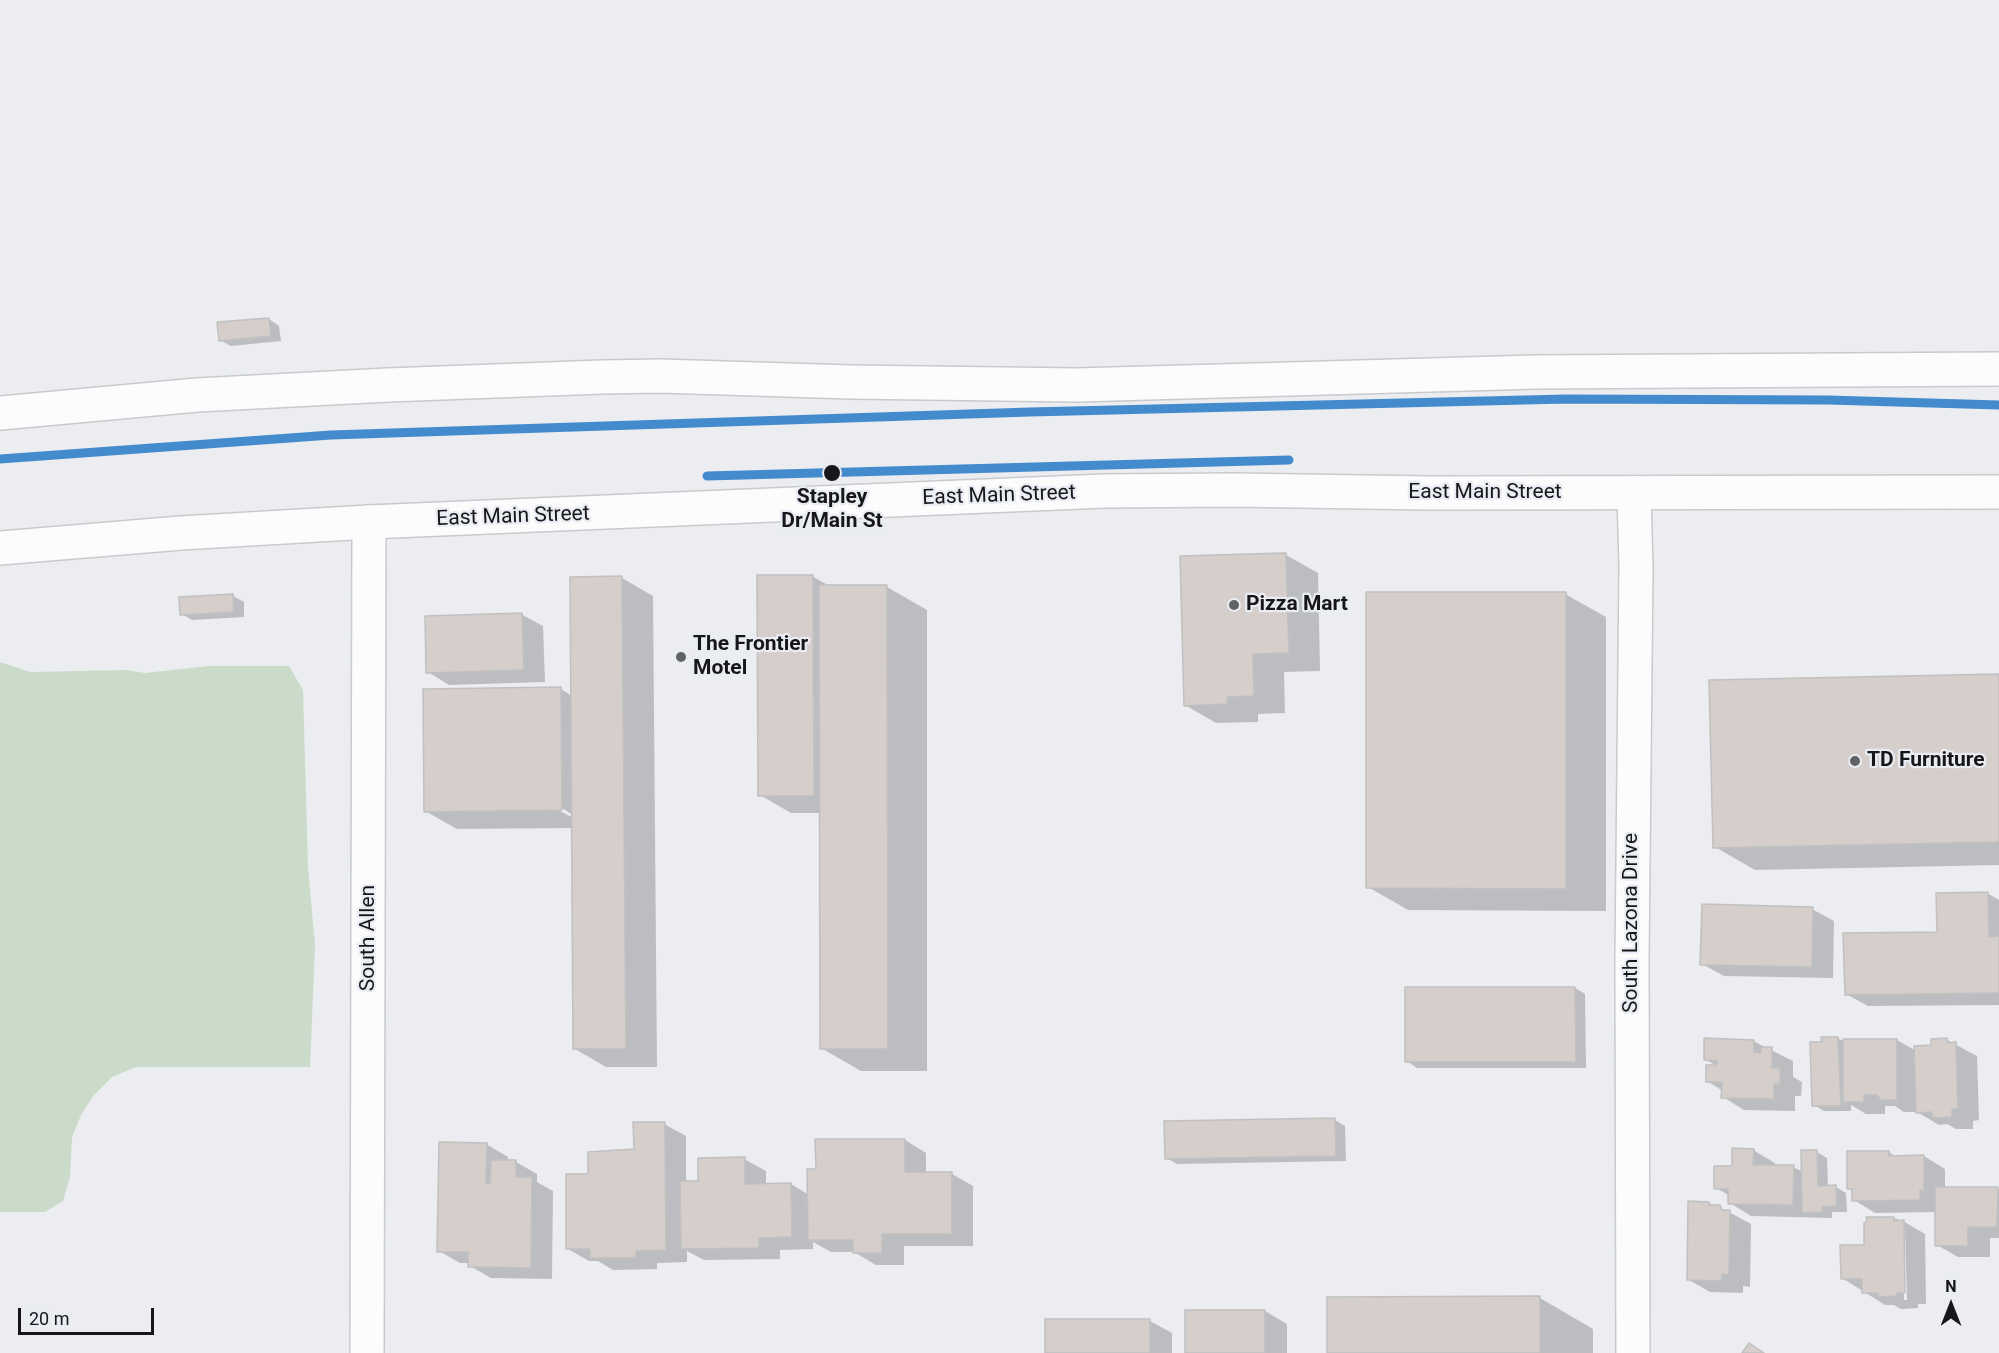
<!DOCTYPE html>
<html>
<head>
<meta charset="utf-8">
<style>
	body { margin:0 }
	#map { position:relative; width:1999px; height:1353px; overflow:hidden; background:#ebedf1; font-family:Roboto,sans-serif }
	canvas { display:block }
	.north { position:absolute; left:1921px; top:1275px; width:60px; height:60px; -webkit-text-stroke:4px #e9ecf3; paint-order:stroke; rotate:0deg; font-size:16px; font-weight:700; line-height:24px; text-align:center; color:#17171a }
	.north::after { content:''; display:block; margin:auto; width:21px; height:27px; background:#17171a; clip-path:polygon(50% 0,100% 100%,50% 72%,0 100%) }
	.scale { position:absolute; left:18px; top:1308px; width:136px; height:27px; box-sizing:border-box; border:3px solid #17171a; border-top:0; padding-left:8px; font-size:18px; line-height:21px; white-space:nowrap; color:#17171a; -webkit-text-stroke:4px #e9ecf3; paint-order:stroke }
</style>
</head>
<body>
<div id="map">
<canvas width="1999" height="1353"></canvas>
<div class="north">N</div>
<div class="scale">20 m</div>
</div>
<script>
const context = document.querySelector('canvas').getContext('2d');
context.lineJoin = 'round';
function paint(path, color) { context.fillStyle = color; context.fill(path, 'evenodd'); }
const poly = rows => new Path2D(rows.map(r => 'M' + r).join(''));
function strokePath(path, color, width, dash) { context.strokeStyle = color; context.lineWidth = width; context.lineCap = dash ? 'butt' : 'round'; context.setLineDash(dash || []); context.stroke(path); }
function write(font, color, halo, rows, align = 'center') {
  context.font = font + ' Roboto,sans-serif'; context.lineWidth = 4.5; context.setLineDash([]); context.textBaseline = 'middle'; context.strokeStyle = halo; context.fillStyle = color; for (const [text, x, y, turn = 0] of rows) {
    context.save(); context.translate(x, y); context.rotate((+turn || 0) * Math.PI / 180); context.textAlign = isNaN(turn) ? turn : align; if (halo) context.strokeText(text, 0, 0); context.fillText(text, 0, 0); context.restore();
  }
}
paint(poly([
	[0,662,30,672,127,670,145,673,209,666,289,666,303,690,308,867,315,945,310,1067,136,1067,112,1077,94,1095,81,1115,72,1137,70,1177,63,1201,45,1212,0,1212]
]), '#cadbc9');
paint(poly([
	[269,319,279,326,281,341,231,346,220,340],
	[1286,555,1318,573,1320,671,1284,672,1285,713,1258,714,1258,722,1216,723,1185,705],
	[812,576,831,587,887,587,927,610,927,1071,861,1071,821,1048,821,813,791,813,760,795],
	[622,578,653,596,657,1067,606,1067,575,1049,573,828,457,829,425,811,561,689,572,696],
	[557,805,573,815,573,818,555,808],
	[1565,594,1606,617,1606,911,1408,910,1368,887],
	[233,596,244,602,244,617,192,620,182,614],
	[521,614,543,626,545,682,449,685,428,672],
	[1999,676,1999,865,1755,870,1715,847],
	[1987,893,1999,900,1999,1005,1868,1006,1846,994,1938,934],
	[1812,909,1834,921,1833,978,1724,976,1702,964],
	[1575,988,1585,994,1586,1068,1417,1068,1407,1061],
	[1838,1038,1844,1042,1897,1040,1916,1051,1947,1040,1977,1056,1979,1120,1973,1121,1973,1129,1956,1129,1947,1124,1939,1125,1917,1112,1904,1112,1895,1106,1885,1106,1885,1114,1866,1114,1851,1105,1851,1111,1824,1111,1814,1105,1824,1043],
	[1753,1041,1793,1061,1793,1077,1802,1082,1801,1096,1795,1096,1795,1111,1744,1110,1723,1097,1723,1091,1707,1081,1717,1066,1705,1059],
	[1335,1120,1345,1126,1346,1161,1177,1164,1167,1158],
	[664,1124,686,1136,686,1183,700,1183,744,1159,766,1171,766,1185,791,1184,809,1195,817,1171,905,1140,926,1153,926,1174,952,1174,973,1186,973,1246,904,1246,904,1265,876,1265,854,1252,831,1252,813,1242,813,1249,780,1250,780,1259,704,1260,687,1251,687,1262,657,1263,657,1269,613,1270,598,1261,589,1261,568,1249,589,1175,635,1150],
	[486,1144,508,1157,508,1162,516,1162,537,1174,537,1182,553,1191,552,1279,491,1278,470,1266,470,1263,460,1263,439,1251],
	[1753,1150,1775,1163,1775,1166,1793,1167,1803,1172,1817,1152,1827,1158,1828,1187,1836,1187,1846,1193,1847,1212,1832,1212,1832,1218,1751,1216,1730,1203,1730,1196,1716,1188,1734,1168],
	[1889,1152,1896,1157,1924,1156,1945,1169,1945,1188,1999,1189,1999,1238,1990,1238,1990,1257,1958,1257,1937,1245,1937,1212,1875,1213,1854,1200,1853,1191,1849,1188],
	[1709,1203,1729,1212,1751,1224,1750,1287,1743,1286,1743,1293,1710,1292,1689,1280],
	[1894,1218,1903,1221,1925,1234,1926,1304,1918,1304,1918,1308,1901,1309,1894,1305,1885,1305,1842,1278,1865,1246],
	[1902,1228,1905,1228,1907,1300,1904,1300],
	[1540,1298,1593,1329,1593,1353,1329,1353,1329,1299],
	[1187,1311,1265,1311,1287,1324,1287,1353,1187,1353],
	[1047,1321,1150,1321,1172,1333,1172,1353,1047,1353]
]), '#0003');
const building = poly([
	[269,318,271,336,219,341,217,322,269,318],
	[1286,553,1289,653,1253,654,1254,696,1227,697,1227,704,1184,706,1180,556,1286,553],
	[757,575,813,575,814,796,758,796,757,575],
	[622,576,626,1049,573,1049,570,577,622,576],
	[819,585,887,585,888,1049,820,1049,819,585],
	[1366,592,1566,592,1566,889,1366,888,1366,592],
	[233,594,234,612,180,615,179,597,233,594],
	[522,613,524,670,426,673,425,616,522,613],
	[1999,674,1999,842,1713,848,1709,680,1999,674],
	[561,687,562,810,424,812,423,689,561,687],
	[1988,892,1989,937,1999,936,1999,993,1845,995,1843,933,1937,932,1936,893,1988,892],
	[1702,904,1813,907,1812,967,1700,965,1702,904],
	[1405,987,1575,987,1576,1062,1405,1062,1405,987],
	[1821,1037,1838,1037,1841,1106,1812,1106,1810,1042,1822,1042,1821,1037],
	[1704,1038,1754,1040,1754,1052,1761,1053,1761,1047,1772,1047,1772,1068,1780,1068,1780,1084,1774,1084,1774,1099,1721,1098,1722,1082,1706,1082,1706,1065,1716,1065,1717,1061,1704,1060,1704,1038],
	[1947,1038,1948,1043,1956,1042,1958,1109,1952,1109,1952,1117,1933,1118,1932,1112,1916,1113,1914,1046,1931,1045,1931,1039,1947,1038],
	[1843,1039,1897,1039,1897,1100,1881,1100,1877,1095,1864,1095,1864,1102,1843,1102,1843,1039],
	[1335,1118,1336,1156,1165,1159,1164,1121,1335,1118],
	[633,1122,665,1122,666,1250,636,1251,636,1258,590,1258,590,1249,566,1249,566,1174,588,1174,588,1152,634,1149,633,1122],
	[815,1139,905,1139,905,1172,952,1172,952,1234,882,1234,882,1253,853,1253,853,1240,808,1240,807,1169,816,1169,815,1139],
	[439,1142,487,1143,486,1183,490,1183,491,1160,516,1160,516,1177,532,1177,531,1268,468,1267,468,1252,437,1252,439,1142],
	[1732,1148,1754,1149,1753,1165,1794,1165,1793,1205,1728,1204,1728,1189,1714,1189,1714,1166,1732,1166,1732,1148],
	[1801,1150,1817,1150,1818,1186,1836,1185,1837,1206,1822,1207,1822,1212,1802,1213,1801,1150],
	[1847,1151,1889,1151,1889,1156,1924,1155,1924,1192,1920,1190,1920,1200,1852,1201,1852,1189,1847,1189,1847,1151],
	[745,1157,745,1184,791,1183,792,1237,759,1238,759,1248,681,1249,680,1181,698,1181,698,1158,745,1157],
	[1935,1187,1998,1187,1997,1227,1968,1227,1968,1246,1935,1246,1935,1187],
	[1688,1201,1709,1202,1709,1205,1720,1205,1722,1210,1730,1210,1729,1275,1722,1274,1722,1281,1687,1280,1688,1201],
	[1866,1217,1894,1217,1894,1221,1904,1220,1905,1293,1897,1293,1897,1296,1878,1297,1878,1293,1862,1293,1862,1279,1841,1279,1840,1245,1864,1245,1864,1223,1867,1221,1866,1217],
	[1540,1296,1540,1353,1327,1353,1327,1297,1540,1296],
	[1185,1310,1265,1310,1265,1353,1185,1353,1185,1310],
	[1045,1319,1150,1319,1150,1353,1045,1353,1045,1319],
	[1749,1343,1764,1353,1742,1353,1749,1343]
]);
paint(building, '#d5ceca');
strokePath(building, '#c0c0c1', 1.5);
const minor = poly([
	[367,1353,369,522],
	[1633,1353,1632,959,1636,567,1634,493]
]);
const major = poly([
	[0,413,197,395,388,385,602,377,661,376,850,382,1077,385,1536,372,1999,369],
	[0,548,181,533,369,522,1104,491,1234,490,1429,493,1999,492]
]);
strokePath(minor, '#c8cacd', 36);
strokePath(major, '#c8cacd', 36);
strokePath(minor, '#fcfcfd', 33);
strokePath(major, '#fcfcfd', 33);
strokePath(poly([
	[0,459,331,435,1030,412,1566,399,1828,400,1999,405],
	[707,476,1289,460]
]), '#448bcd', 9);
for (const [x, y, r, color] of [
	[832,473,9,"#17171a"],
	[1234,605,6,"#616265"],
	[681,657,6,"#616265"],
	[1855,761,6,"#616265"]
]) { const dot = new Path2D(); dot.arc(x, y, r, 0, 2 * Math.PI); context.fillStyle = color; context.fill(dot); strokePath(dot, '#e9ecf3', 2); }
write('21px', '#17171a', '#e9ecf3', [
	["East Main Street",1485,493],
	["East Main Street",999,496,-2],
	["East Main Street",513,517,-2],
	["South Lazona Drive",1632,923,-90],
	["South Allen",369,938,-90]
]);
write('bold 21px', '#17171a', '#e9ecf3', [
	["Stapley",832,498],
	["Dr/Main St",832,522]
]);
write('bold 21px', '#17171a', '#e9ecf3', [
	["Pizza Mart",1246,605],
	["The Frontier",693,645],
	["Motel",693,669],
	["TD Furniture",1867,761]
], 'left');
</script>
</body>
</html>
